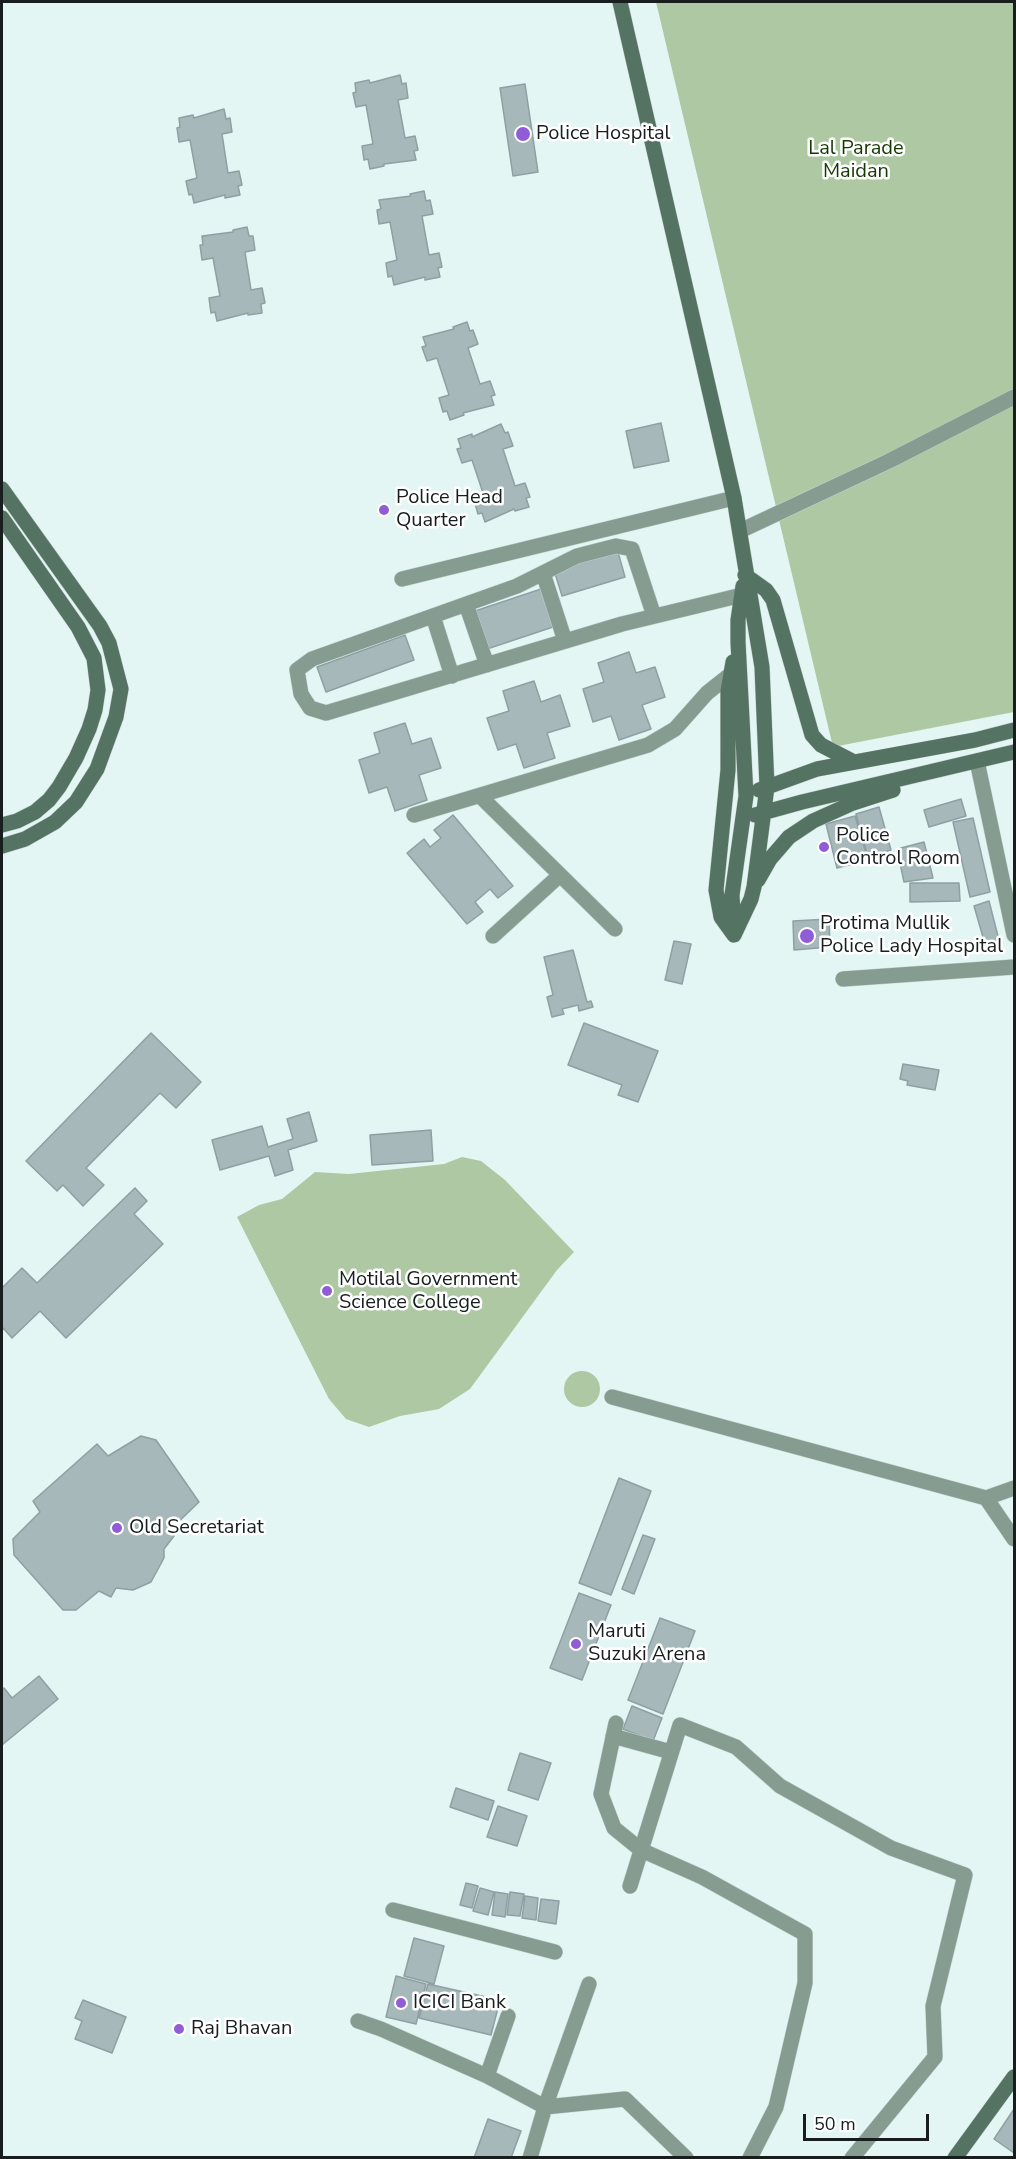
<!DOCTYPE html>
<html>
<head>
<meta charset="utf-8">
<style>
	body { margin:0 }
	#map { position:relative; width:1016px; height:2159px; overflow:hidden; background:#e3f6f3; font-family:"Nunito Sans",sans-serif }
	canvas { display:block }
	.frame { position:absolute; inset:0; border:3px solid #171e1d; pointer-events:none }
	.scale { position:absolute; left:803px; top:2114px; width:126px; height:27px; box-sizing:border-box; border:3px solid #171e1d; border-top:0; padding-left:8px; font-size:18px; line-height:21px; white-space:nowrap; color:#171e1d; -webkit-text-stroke:4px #fff; paint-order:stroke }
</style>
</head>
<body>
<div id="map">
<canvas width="1016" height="2159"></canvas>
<div class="frame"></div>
<div class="scale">50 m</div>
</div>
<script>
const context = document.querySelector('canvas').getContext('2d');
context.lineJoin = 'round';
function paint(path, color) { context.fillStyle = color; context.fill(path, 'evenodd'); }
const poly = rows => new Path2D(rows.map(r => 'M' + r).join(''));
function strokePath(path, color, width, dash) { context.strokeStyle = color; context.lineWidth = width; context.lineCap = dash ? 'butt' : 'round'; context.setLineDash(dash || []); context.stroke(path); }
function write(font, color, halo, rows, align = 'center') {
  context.font = font + ' "Nunito Sans",sans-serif'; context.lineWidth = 5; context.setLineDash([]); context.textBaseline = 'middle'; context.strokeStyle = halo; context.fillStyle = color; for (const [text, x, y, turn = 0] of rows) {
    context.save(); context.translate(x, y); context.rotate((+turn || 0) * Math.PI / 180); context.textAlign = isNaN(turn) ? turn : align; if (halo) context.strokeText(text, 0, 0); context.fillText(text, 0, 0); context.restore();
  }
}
paint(poly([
	[656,2,1014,2,1014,712,833,747],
	[462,1157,481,1161,505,1180,574,1252,557,1270,470,1389,439,1409,400,1416,369,1427,346,1419,329,1399,237,1217,259,1205,282,1199,315,1172,349,1174,444,1164],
	'564 1389a18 18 0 1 1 36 0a18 18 0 1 1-36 0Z'
]), '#aec8a4');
const building = poly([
	[400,75,402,84,406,83,408,98,398,100,405,138,415,136,418,150,414,151,416,160,384,164,384,166,370,169,368,159,364,160,362,146,373,144,366,105,356,107,353,93,356,92,355,83,369,80,370,83,400,75],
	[525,84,538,172,513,176,500,88,525,84],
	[224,109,226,119,230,118,232,132,222,134,228,173,239,171,242,185,238,186,240,195,225,198,225,195,194,203,192,194,189,195,186,181,197,178,190,140,179,142,177,128,180,127,179,118,193,115,194,118,224,109],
	[424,191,426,201,430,200,433,214,422,216,429,255,439,253,442,267,438,268,440,277,425,280,425,277,394,285,392,276,388,277,386,263,397,260,390,222,379,224,377,210,381,209,379,200,411,196,410,194,424,191],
	[247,227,249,236,253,236,255,250,245,252,251,290,262,288,265,303,261,304,262,313,248,315,248,313,217,321,215,312,211,313,209,298,220,296,213,258,202,260,200,245,203,245,202,236,233,232,233,230,247,227],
	[467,322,470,331,473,330,478,344,468,348,480,384,490,381,495,395,491,396,494,405,463,413,464,415,450,420,447,411,443,412,439,398,449,395,437,358,427,361,422,347,426,346,423,337,454,329,453,327,467,322],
	[661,423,669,461,634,468,626,431,661,423],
	[501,424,505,433,508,432,513,446,503,449,515,486,525,483,530,497,526,498,529,507,515,511,514,509,485,522,482,513,478,514,474,500,484,496,472,460,462,463,457,449,461,448,458,439,472,434,472,437,501,424],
	[618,552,625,577,562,596,554,570,618,552],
	[541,589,553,627,484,650,472,612,541,589],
	[405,635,414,660,326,692,317,667,405,635],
	[629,652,636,673,655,667,665,697,642,705,651,729,619,740,611,716,593,722,583,689,604,682,598,663,629,652],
	[534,681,541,702,560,695,570,726,547,733,555,758,524,768,516,744,498,750,487,718,509,711,503,691,534,681],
	[405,723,412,744,431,738,441,768,419,775,427,800,395,811,387,787,369,793,359,760,380,753,374,733,405,723],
	[961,799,966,816,929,827,924,810,961,799],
	[879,807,891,850,868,857,856,814,879,807],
	[453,815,513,886,498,898,490,889,475,902,483,912,467,924,407,853,424,839,430,847,441,838,434,830,453,815],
	[855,816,868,860,837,868,826,824,855,816],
	[973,818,990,892,970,897,953,822,973,818],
	[924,842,933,878,904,882,897,849,924,842],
	[910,883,959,883,960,901,910,902,910,883],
	[989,901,999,940,985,944,974,906,989,901],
	[829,919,830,947,794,950,793,921,829,919],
	[674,941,691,944,682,984,665,980,674,941],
	[573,950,587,1002,591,1001,593,1007,579,1011,578,1005,562,1009,564,1014,552,1017,547,997,553,995,544,957,573,950],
	[584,1023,658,1051,638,1102,618,1095,622,1085,568,1065,584,1023],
	[151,1033,201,1082,176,1108,160,1093,86,1168,104,1185,83,1206,63,1185,57,1191,26,1161,151,1033],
	[903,1064,939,1070,935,1090,907,1085,908,1081,900,1079,903,1064],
	[309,1112,317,1141,288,1150,293,1170,275,1176,269,1156,220,1170,212,1140,262,1126,268,1147,293,1139,287,1119,309,1112],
	[431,1130,433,1161,372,1165,370,1135,431,1130],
	[135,1188,147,1201,134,1214,163,1244,66,1338,40,1311,12,1338,2,1327,2,1288,22,1268,37,1283,135,1188],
	[141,1436,156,1440,199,1502,170,1530,174,1536,164,1549,164,1558,151,1582,133,1590,116,1588,111,1597,99,1591,76,1610,63,1610,14,1555,13,1539,40,1512,33,1501,97,1444,108,1456,141,1436],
	[619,1478,651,1491,611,1595,579,1583,619,1478],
	[643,1535,655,1539,634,1594,622,1589,643,1535],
	[579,1593,611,1605,582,1680,550,1668,579,1593],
	[660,1618,695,1631,663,1714,628,1700,660,1618],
	[39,1676,58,1699,2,1745,2,1690,4,1688,12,1698,39,1676],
	[632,1706,662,1718,653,1741,623,1729,632,1706],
	[520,1753,551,1763,538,1800,508,1790,520,1753],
	[456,1788,494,1801,488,1820,450,1807,456,1788],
	[498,1806,527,1816,517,1846,487,1837,498,1806],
	[466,1883,478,1886,472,1908,460,1905,466,1883],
	[480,1888,494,1892,488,1915,473,1911,480,1888],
	[495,1892,508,1894,505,1917,492,1915,495,1892],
	[510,1892,524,1894,520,1916,507,1915,510,1892],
	[525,1896,538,1898,536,1920,522,1918,525,1896],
	[541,1899,559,1901,556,1924,538,1921,541,1899],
	[414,1938,444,1946,434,1984,404,1976,414,1938],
	[396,1976,426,1984,416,2024,386,2017,396,1976],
	[428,1984,500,2000,491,2035,419,2018,428,1984],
	[83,2000,126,2017,112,2053,75,2039,82,2021,75,2018,83,2000],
	[1014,2109,1014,2153,994,2139,1014,2109],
	[488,2119,521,2131,511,2158,474,2158,488,2119]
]);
paint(building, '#a6b8ba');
strokePath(building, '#8ea0a3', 1.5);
const street = poly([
	[740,531,889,461,1014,397],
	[543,573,565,641],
	[402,579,734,498],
	[466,604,487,665],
	[433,616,452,676],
	[654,616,632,549,616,546,577,556,517,586,312,659,297,670,301,694,310,708,326,713,622,624,742,595],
	[977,761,1014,935],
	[480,796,615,929],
	[414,815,648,745,675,729,707,693,731,674],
	[493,936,560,875],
	[843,979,1014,967],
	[612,1397,986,1498,1014,1488],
	[986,1498,1014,1539],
	[616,1723,601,1794,614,1828,641,1850,702,1877,805,1934,805,1983,776,2107,750,2158],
	[613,1736,671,1752],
	[630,1886,680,1725,736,1747,780,1786,891,1848,965,1875,933,2006,935,2057,852,2158],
	[393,1910,555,1952],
	[358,2021,381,2029,487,2076,545,2107,625,2099,686,2158],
	[487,2076,508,2016],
	[530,2158,545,2107,589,1984]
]);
const secondary = poly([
	[620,2,734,498,762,667,767,787,754,887,751,899,734,935],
	[2,489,100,626,109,643,121,689,116,717,97,769,76,802,55,822,25,839,2,846],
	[2,518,78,627,94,658,98,690,95,710,89,729,76,758,59,787,49,800,35,812,17,821,2,825],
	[745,575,766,590,773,600,812,735,821,745,854,762],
	[733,662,728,691,728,770,716,890,721,917,734,935],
	[759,790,817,769,975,740,1014,730],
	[755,815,802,802,1014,752],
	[758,880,770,859,789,837,813,821,853,803,893,790],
	[734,933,732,895,746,796,738,642,738,620,743,586],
	[955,2158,1014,2077]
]);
strokePath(street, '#c2d3d1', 16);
strokePath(secondary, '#c2d3d1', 16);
strokePath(street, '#879c90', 15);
strokePath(secondary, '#557362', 15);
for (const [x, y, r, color] of [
	[523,134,8,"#905dd6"],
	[384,510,6,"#905dd6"],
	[824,847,6,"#905dd6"],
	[807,936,8,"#905dd6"],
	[327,1291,6,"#905dd6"],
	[117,1528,6,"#905dd6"],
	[576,1644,6,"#905dd6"],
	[401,2003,6,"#905dd6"],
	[179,2029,6,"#905dd6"]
]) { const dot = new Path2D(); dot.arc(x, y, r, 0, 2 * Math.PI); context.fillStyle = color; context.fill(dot); strokePath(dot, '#fff', 2); }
write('20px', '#171e1d', '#fff', [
	["Police Hospital",536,134],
	["Police Head",396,498],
	["Quarter",396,521],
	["Police",836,836],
	["Control Room",836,859],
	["Protima Mullik",820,924],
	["Police Lady Hospital",820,947],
	["Motilal Government",339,1280],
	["Science College",339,1303],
	["Old Secretariat",129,1528],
	["Maruti",588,1632],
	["Suzuki Arena",588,1655],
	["ICICI Bank",413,2003],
	["Raj Bhavan",191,2029]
], 'left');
write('20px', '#143900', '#fff', [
	["Lal Parade",856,149],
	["Maidan",856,172]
]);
</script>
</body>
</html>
